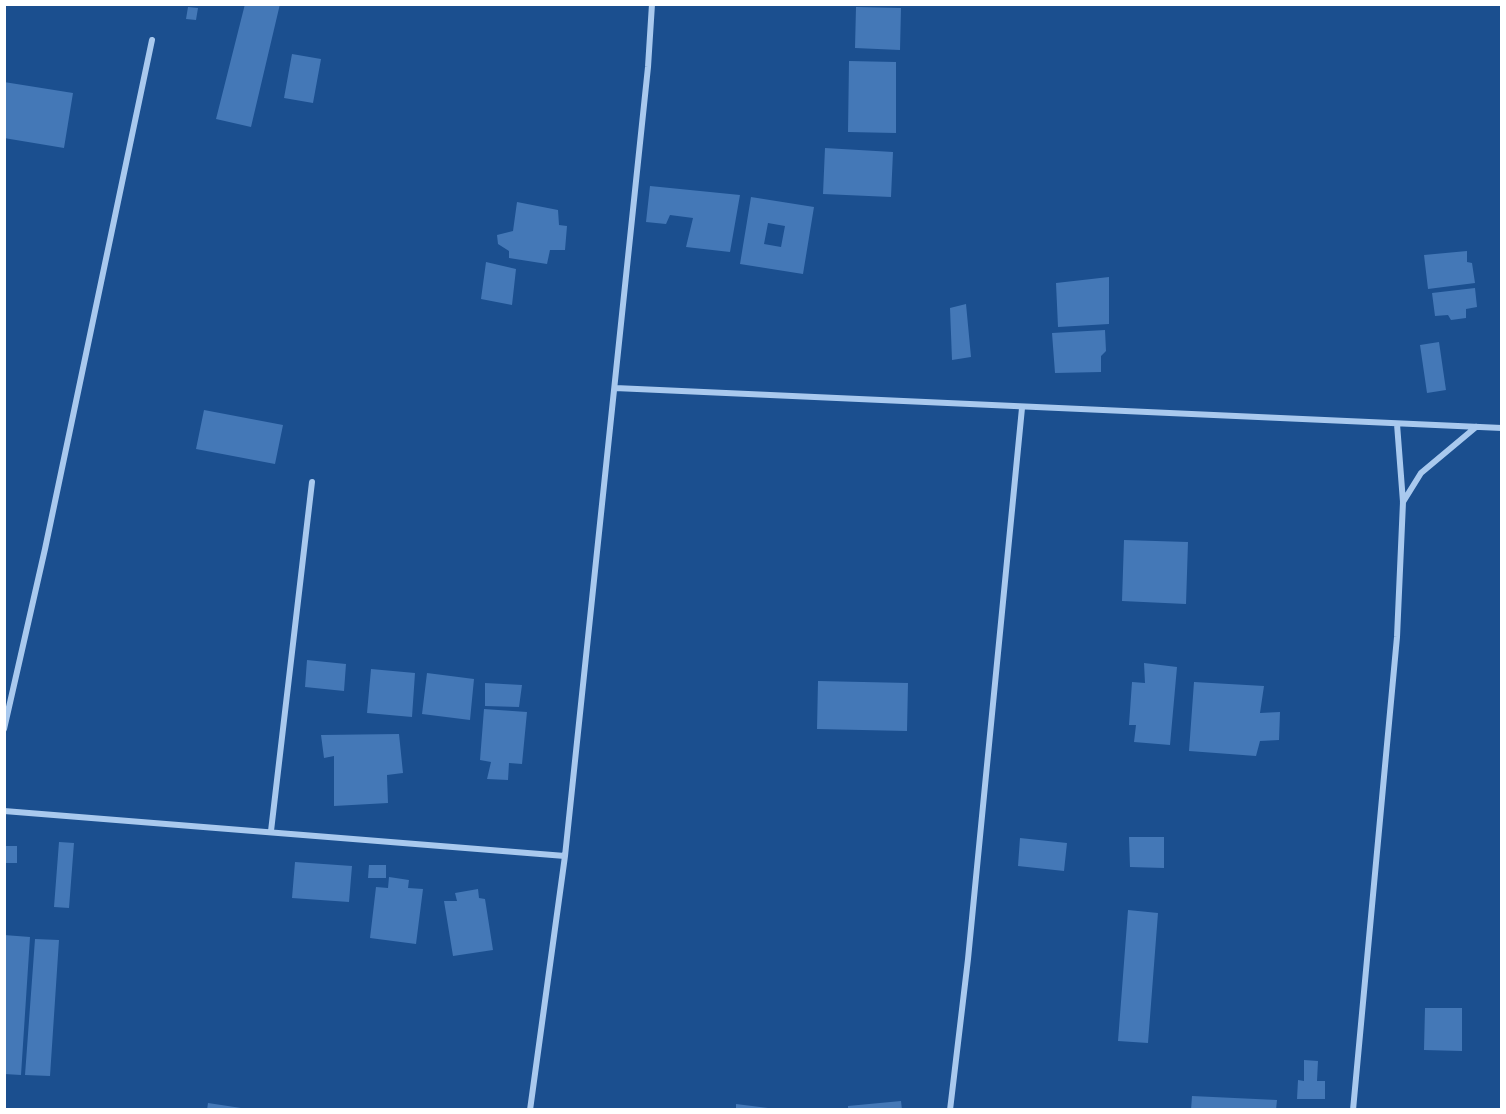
<!DOCTYPE html>
<html>
<head>
<meta charset="utf-8">
<style>
	body { margin:0 }
	#map { position:relative; width:1506px; height:1114px; overflow:hidden; background:#1b4f8f; font-family:"Alegreya Sans",sans-serif }
	canvas { display:block }
	.frame { position:absolute; inset:0; border:6px solid #fff; pointer-events:none }
</style>
</head>
<body>
<div id="map">
<canvas width="1506" height="1114"></canvas>
<div class="frame"></div>
</div>
<script>
const context = document.querySelector('canvas').getContext('2d');
context.lineJoin = 'round';
function paint(path, color) { context.fillStyle = color; context.fill(path, 'evenodd'); }
const poly = rows => new Path2D(rows.map(r => 'M' + r).join(''));
function strokePath(path, color, width, dash) { context.strokeStyle = color; context.lineWidth = width; context.lineCap = dash ? 'butt' : 'round'; context.setLineDash(dash || []); context.stroke(path); }
paint(poly([
	[245,4,280,4,251,127,216,119],
	[188,7,198,8,196,20,186,19],
	[856,7,901,8,900,50,855,48],
	[292,54,321,59,313,103,284,98],
	[849,61,896,62,896,133,848,132],
	[4,82,73,93,64,148,4,138],
	[825,148,893,152,891,197,823,194],
	[650,186,740,195,730,252,686,247,693,218,670,215,666,224,646,222],
	[751,197,814,207,803,274,740,264],
	[768,223,785,226,781,247,764,244],
	[517,202,558,210,559,225,567,226,565,250,550,250,547,264,509,258,509,251,498,244,497,235,513,231],
	[1467,251,1467,262,1472,263,1475,283,1428,289,1424,255],
	[486,262,516,269,512,305,481,299],
	[1109,277,1109,324,1058,327,1056,283],
	[1475,288,1477,307,1466,309,1466,318,1451,320,1448,315,1435,316,1432,293],
	[966,304,971,357,952,360,950,308],
	[1105,330,1106,351,1101,356,1101,372,1055,373,1052,333],
	[1439,342,1446,390,1427,393,1420,345],
	[204,410,283,425,275,464,196,449],
	[1124,540,1188,542,1186,604,1122,601],
	[307,660,346,664,344,691,305,687],
	[1144,663,1177,667,1170,745,1134,742,1136,725,1129,725,1132,682,1145,683],
	[371,669,415,673,412,717,367,713],
	[427,673,474,679,470,720,422,714],
	[818,681,908,683,907,731,817,729],
	[1194,682,1264,686,1260,713,1280,712,1279,740,1260,741,1256,756,1189,751],
	[485,683,522,685,519,707,485,706],
	[484,709,527,712,522,764,509,763,508,780,487,779,491,762,480,760],
	[399,734,403,773,387,775,388,803,334,806,334,756,324,758,321,735],
	[1129,837,1164,837,1164,868,1130,867],
	[1020,838,1067,843,1064,871,1018,866],
	[59,842,74,843,69,908,54,907],
	[4,846,17,846,17,863,4,863],
	[295,862,352,866,349,902,292,898],
	[369,865,386,865,386,878,368,878],
	[389,877,409,880,408,888,423,889,416,944,370,938,376,887,388,888],
	[478,889,479,898,485,899,493,950,453,956,444,901,457,901,455,893],
	[1128,910,1158,913,1148,1043,1118,1041],
	[4,935,30,937,21,1075,4,1074],
	[35,939,59,940,50,1076,25,1075],
	[1425,1008,1462,1008,1462,1051,1424,1050],
	[1304,1060,1318,1061,1317,1081,1325,1081,1325,1099,1297,1099,1298,1080,1304,1081],
	[1192,1096,1277,1100,1276,1110,1191,1110],
	[901,1101,902,1110,848,1110,848,1106],
	[208,1103,241,1108,241,1110,207,1110],
	[736,1104,768,1108,768,1110,736,1110]
]), '#4478b7');
strokePath(poly([
	[615,388,1502,428],
	[1403,502,1421,473,1476,427],
	[4,729,45,549,152,40],
	[4,811,565,856],
	[271,831,312,482],
	[530,1110,565,856,648,67,652,4],
	[950,1110,968,959,1022,408],
	[1353,1110,1397,637,1403,502,1397,424]
]), '#a9c9ee', 6);
</script>
</body>
</html>
